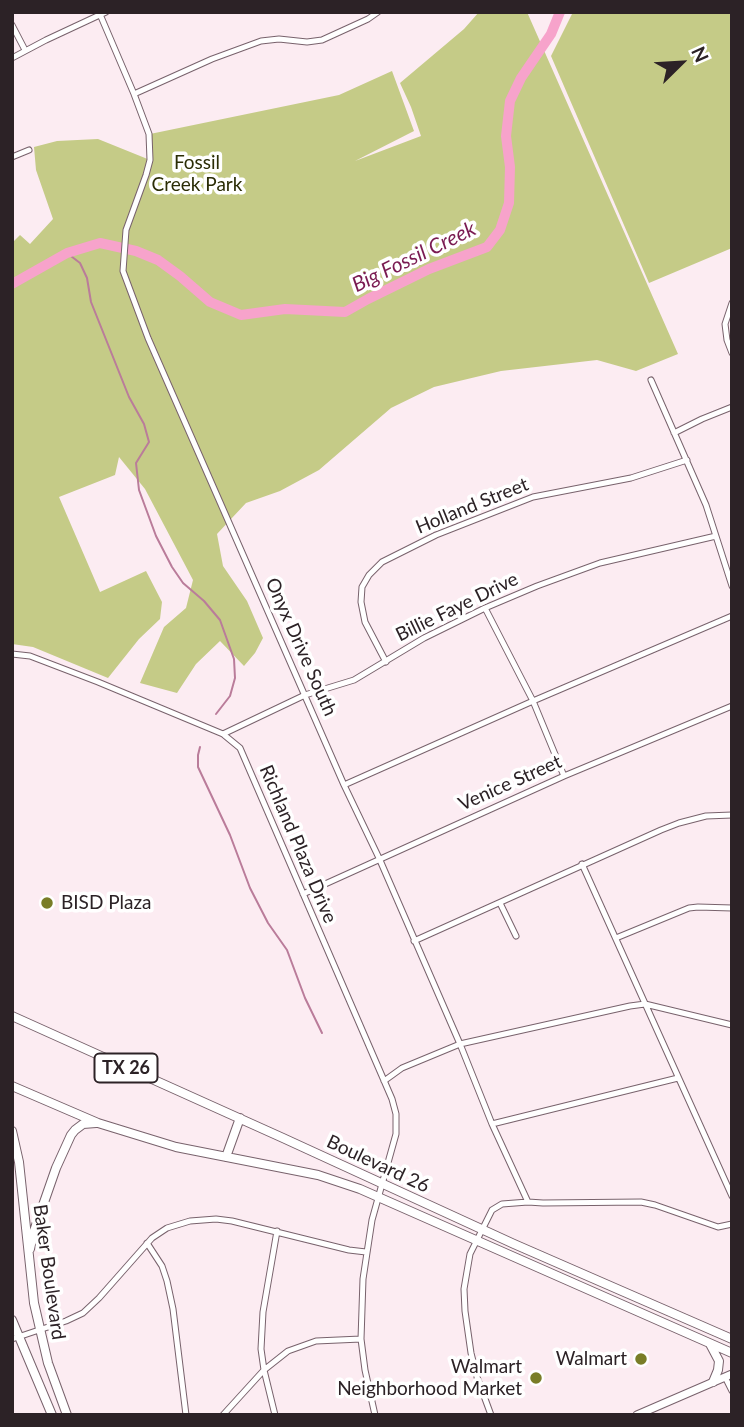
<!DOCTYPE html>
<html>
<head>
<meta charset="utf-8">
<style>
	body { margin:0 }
	#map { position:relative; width:744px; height:1427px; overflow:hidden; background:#fcecf2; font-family:Lato,sans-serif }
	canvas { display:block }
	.frame { position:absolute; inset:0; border:14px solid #2c2226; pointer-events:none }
	.north { position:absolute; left:646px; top:28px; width:70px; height:70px; -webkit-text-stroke:5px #fff; paint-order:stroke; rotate:66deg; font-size:19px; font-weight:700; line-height:28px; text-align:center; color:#2c2226 }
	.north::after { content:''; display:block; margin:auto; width:24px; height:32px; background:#2c2226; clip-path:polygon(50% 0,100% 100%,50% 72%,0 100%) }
</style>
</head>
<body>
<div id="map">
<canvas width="744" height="1427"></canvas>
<div class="frame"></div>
<div class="north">N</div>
</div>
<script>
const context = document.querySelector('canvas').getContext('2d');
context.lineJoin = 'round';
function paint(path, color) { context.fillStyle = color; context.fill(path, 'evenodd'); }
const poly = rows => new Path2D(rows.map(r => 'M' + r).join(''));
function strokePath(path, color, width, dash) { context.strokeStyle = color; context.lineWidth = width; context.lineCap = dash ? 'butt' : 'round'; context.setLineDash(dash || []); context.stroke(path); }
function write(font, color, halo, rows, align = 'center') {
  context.font = font + ' Lato,sans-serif'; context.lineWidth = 7; context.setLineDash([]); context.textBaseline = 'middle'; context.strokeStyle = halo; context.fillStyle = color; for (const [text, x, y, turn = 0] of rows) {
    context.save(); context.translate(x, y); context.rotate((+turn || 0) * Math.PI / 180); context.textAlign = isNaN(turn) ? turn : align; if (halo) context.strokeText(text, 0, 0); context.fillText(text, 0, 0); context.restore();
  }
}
paint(poly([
	[479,12,527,12,678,354,636,371,597,360,501,371,434,387,391,408,319,470,280,491,246,503,217,534,223,566,247,601,263,638,255,653,244,666,220,641,196,664,177,693,140,683,164,627,186,608,193,580,145,489,119,457,115,475,59,497,100,592,146,571,162,602,160,619,139,639,108,678,33,647,12,644,12,243,20,235,30,244,53,219,36,170,34,147,57,141,98,139,150,160,150,134,339,95,392,71,414,131,355,161,421,136,411,107,400,83,464,29],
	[573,12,732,12,732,248,649,283,551,56]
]), '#c5cb87');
strokePath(poly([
	[67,253,80,263,87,278,91,302,129,397,144,424,149,442,136,463,139,490,156,536,172,567,183,583,204,601,220,620,234,659,235,678,230,696,216,714],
	[200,747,198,755,198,767,230,835,250,888,268,923,287,950,305,998,322,1033]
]), '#ba7c9a', 2);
strokePath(poly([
	[12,284,67,253,100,243,136,251,158,260,180,276,210,302,241,315,285,309,345,312,368,299,429,269,487,247,500,230,509,203,510,167,506,136,510,101,521,78,551,34,560,12]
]), '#f7a3cb', 10);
const street = poly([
	[99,12,134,94,149,134,150,160,146,175,126,230,123,271,148,338,344,785,379,858,460,1044,492,1124,528,1202],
	[12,25,25,50],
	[12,58,46,40,106,12],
	[134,94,212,59,261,41,279,39,307,42,322,40,368,19,378,12],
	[12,157,29,150],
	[732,303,725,324,727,340,732,353],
	[651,380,706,505,732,586],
	[674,433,702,419,732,407],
	[485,608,533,701,564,776],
	[12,654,30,656,98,682,223,734,240,748,392,1099,396,1114,396,1134,372,1220,363,1279,361,1339,365,1370,375,1415],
	[386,662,365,622,361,602,362,587,369,575,382,562,436,535,533,497,631,478,687,460],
	[223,734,305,695,354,680,424,638,485,608,537,586,600,563,716,536],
	[344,785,533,701,732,616],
	[582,864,732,1196],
	[303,894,564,776,732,706],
	[500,903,516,936],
	[616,938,689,908,698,907,732,908],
	[414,941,661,830,679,823,706,816,732,815],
	[384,1081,402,1068,460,1044,630,1006,645,1004,732,1025],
	[492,1124,678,1078],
	[147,1243,162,1266,167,1281,173,1309,186,1415],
	[12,1339,66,1321,83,1313,99,1298,152,1238,167,1228,190,1221,216,1219,232,1221,349,1250,366,1252],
	[725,1377,732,1391],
	[223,1415,264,1370,288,1351,316,1341,361,1339],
	[275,1415,264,1370,261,1349,263,1312,277,1231],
	[491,1415,477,1377,471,1353,465,1311,464,1289,470,1254,492,1210,502,1204,528,1202,543,1203,641,1202,655,1205,718,1227,732,1224]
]);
const secondary = poly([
	[637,1415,732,1374]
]);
const primary = poly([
	[12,1016,283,1138,514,1244,732,1339],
	[12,1086,98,1123,176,1147,318,1175,360,1189,732,1353],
	[12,1131,19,1162,34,1303,48,1363,67,1415],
	[226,1157,240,1118],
	[30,1249,34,1231,56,1168,71,1135,75,1130,83,1124,96,1123],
	[12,1320,52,1415],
	[710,1344,719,1361,718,1370,713,1382]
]);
strokePath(street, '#78626c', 7);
strokePath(secondary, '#78626c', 9);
strokePath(primary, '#78626c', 10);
strokePath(street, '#fff', 5);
strokePath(secondary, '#fff', 7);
strokePath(primary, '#fff', 8);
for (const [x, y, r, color] of [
	[47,903,7,"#797d27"],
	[641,1359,7,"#797d27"],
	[536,1378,7,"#797d27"]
]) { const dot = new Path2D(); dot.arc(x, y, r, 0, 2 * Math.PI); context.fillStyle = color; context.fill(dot); strokePath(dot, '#fff', 2.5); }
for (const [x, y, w] of [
	[126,1068,63]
]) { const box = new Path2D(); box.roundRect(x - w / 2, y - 14.5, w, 29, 5); context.fillStyle = '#fff'; context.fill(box); strokePath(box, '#2c2226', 2); }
write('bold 18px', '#2c2226', null, [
	["TX 26",126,1068]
]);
write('19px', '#2b2d06', '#fff', [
	["Fossil",197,163],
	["Creek Park",197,185]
]);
write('19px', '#2c2226', '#fff', [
	["Holland Street",472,506,-22],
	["Billie Faye Drive",457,607,-26],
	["Onyx Drive South",301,647,66],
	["Venice Street",510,783,-24],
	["Richland Plaza Drive",298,844,67],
	["Boulevard 26",378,1164,25],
	["Baker Boulevard",49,1272,82]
]);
write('19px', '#2c2226', '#fff', [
	["BISD Plaza",61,903,"left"],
	["Walmart",627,1359],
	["Walmart",522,1367],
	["Neighborhood Market",522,1389]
], 'right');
write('italic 21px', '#7a1b52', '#fff', [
	["Big Fossil Creek",414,257,-26]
]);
</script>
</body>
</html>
